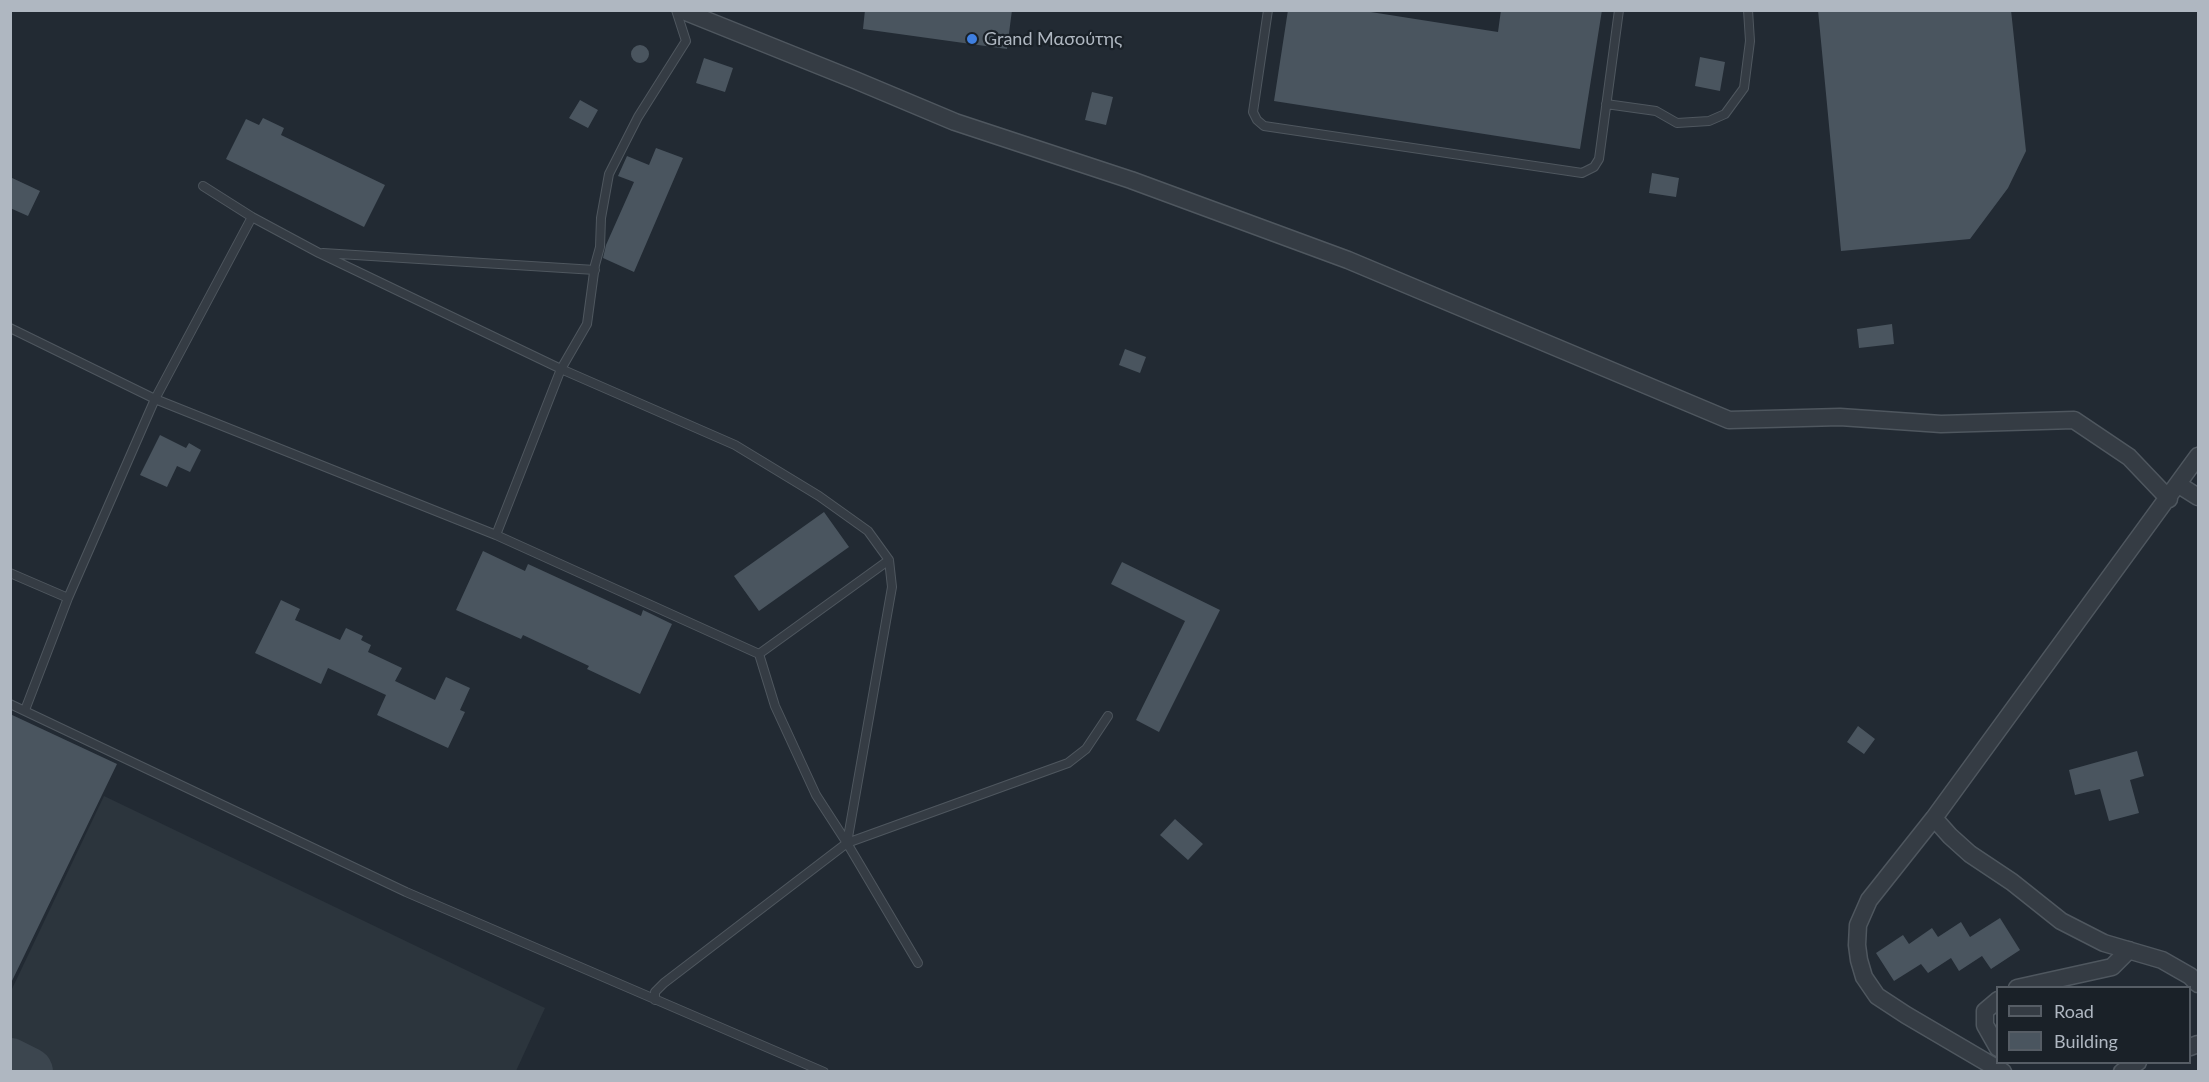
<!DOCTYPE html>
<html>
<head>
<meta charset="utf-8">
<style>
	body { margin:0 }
	#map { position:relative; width:2209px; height:1082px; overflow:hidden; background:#222a33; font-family:Lato,sans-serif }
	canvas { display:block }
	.frame { position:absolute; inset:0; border:12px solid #afb7c1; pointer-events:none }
	.legend { position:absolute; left:1996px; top:986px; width:195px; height:78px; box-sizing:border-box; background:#1a2128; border:2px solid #565d65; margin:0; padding:8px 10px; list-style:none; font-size:18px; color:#afb7c1 }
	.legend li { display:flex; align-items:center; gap:12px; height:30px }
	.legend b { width:30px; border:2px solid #565d65 }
</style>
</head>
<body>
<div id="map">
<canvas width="2209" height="1082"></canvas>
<div class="frame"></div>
<ul class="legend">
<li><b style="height:8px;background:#353c44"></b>Road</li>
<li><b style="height:16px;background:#4a555f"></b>Building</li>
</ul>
</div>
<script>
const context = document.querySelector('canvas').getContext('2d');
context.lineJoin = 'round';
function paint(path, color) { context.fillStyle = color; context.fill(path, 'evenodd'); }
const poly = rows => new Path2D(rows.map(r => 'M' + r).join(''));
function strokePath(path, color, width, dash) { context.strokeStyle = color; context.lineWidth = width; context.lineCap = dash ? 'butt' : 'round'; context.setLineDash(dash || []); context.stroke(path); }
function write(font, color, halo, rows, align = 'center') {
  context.font = font + ' Lato,sans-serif'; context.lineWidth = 4.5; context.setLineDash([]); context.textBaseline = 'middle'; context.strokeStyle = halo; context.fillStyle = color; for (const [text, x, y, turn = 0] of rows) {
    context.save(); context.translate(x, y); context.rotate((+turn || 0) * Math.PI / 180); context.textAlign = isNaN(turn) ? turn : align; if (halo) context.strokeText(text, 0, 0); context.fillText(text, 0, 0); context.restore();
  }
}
paint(poly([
	[104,796,545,1008,516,1071,11,1071,11,991]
]), '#2c353d');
strokePath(poly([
	[10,1063,28,1072]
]), '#3c464f', 50);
paint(poly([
	[865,10,1012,10,1007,49,863,29],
	[1288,10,1358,10,1498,32,1501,10,1602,10,1580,149,1274,101],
	[1818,10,2011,10,2026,151,2008,188,1970,239,1841,251],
	'631 54a9 9 0 1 1 18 0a9 9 0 1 1-18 0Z',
	[1700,57,1725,62,1720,91,1695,86],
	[704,58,733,68,725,92,696,83],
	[1092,92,1113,97,1106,125,1085,120],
	[580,100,598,110,588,128,569,118],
	[263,118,284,128,281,135,385,185,364,227,226,159,246,119,259,125],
	[656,148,683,158,634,272,603,258,606,245,634,182,618,176,627,156,649,165],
	[1652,173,1679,178,1676,197,1649,193],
	[10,177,40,191,28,216,10,208],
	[1892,324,1894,344,1859,348,1857,329],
	[1125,349,1146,357,1140,373,1119,365],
	[160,435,186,448,189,443,201,450,190,472,177,466,167,487,140,475],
	[824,512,849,547,759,611,734,576],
	[483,551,525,571,528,564,641,616,643,610,672,624,640,694,587,669,589,666,523,635,521,639,456,610],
	[1122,562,1220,610,1159,732,1136,720,1185,621,1111,584],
	[281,600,300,609,295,620,340,640,346,628,363,636,361,640,371,645,368,652,402,668,395,681,435,700,446,677,470,688,460,710,465,712,448,748,377,715,386,695,328,668,321,684,255,653],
	[10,714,117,764,10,985],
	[1858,726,1875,739,1864,754,1847,742],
	[2137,751,2144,776,2130,780,2139,813,2109,821,2100,789,2075,795,2069,770],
	[1175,819,1203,844,1188,860,1160,835],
	[2000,918,2020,950,1991,969,1982,956,1959,971,1951,958,1928,973,1921,964,1894,981,1876,953,1903,935,1909,944,1932,928,1938,937,1961,922,1970,937]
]), '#4a555f');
const lane = poly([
	[1268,10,1253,112,1257,120,1264,126,1582,173,1594,167,1599,159,1619,10],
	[1606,104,1656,111,1677,123,1709,121,1725,114,1744,88,1750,41,1748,10],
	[203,186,252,217,319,253,561,369,735,445,819,496,868,531,889,560,892,587,847,843],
	[323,253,595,270],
	[10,328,155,399,496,535,759,654,775,706,816,795,847,843,918,963],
	[496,535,561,369,587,324,595,265,600,247,601,218,609,174,638,117,686,41,676,10],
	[10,573,68,598],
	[759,654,889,560],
	[10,704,406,892,824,1072],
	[25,710,68,598,155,399,252,217],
	[655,1000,655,992,664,983,847,843,1068,763,1086,749,1108,716]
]);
const street = poly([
	[681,10,855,80,955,122,1131,180,1348,260,1729,420,1840,417,1941,424,2074,420,2129,457,2169,499],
	[2179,485,2198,497],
	[1934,818,1950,836,1970,854,2012,882,2061,921,2104,943,2162,960,2190,976,2198,984],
	[2017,988,2112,967,2129,950],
	[1998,1000,1985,1011,1985,1025,1998,1048],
	[2190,1047,2198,1044],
	[2003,1072,1906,1015,1877,996,1864,977,1859,960,1857,945,1858,925,1869,900,1934,818,2198,456],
	[2122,1072,2138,1062]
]);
strokePath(lane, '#4f575f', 10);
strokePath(street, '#4f575f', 19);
strokePath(lane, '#353c44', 8);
strokePath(street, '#353c44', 16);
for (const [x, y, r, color] of [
	[972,39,6,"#3f7fe0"]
]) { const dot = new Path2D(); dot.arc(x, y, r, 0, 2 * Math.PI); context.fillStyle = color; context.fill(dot); strokePath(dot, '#1a2128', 2); }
write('18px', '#afb7c1', '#1a2128', [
	["Grand Μασούτης",984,39]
], 'left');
</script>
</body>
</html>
